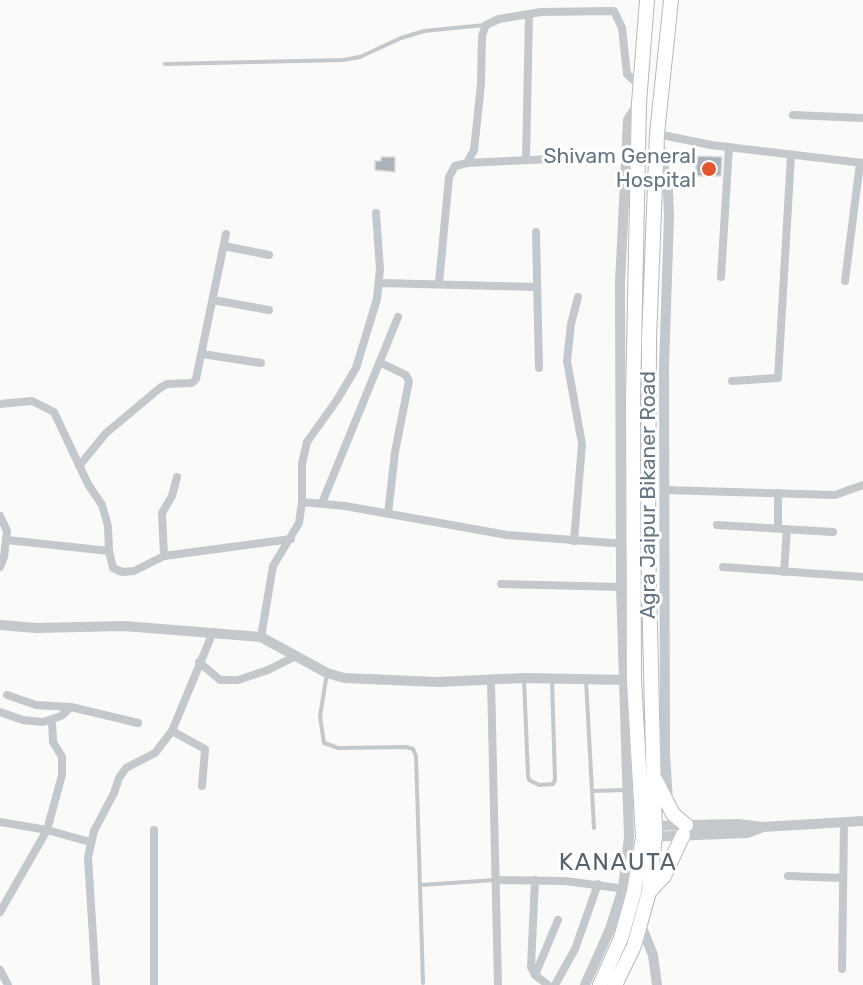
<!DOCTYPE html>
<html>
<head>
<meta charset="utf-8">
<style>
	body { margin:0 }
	canvas { display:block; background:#fafaf8 }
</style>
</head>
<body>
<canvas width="863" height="985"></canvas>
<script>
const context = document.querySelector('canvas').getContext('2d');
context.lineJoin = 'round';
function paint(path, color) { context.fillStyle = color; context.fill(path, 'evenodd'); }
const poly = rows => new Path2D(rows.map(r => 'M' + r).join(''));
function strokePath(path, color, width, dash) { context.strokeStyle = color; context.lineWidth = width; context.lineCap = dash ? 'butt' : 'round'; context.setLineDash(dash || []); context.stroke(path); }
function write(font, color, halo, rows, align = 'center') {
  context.font = font + ' Rubik,sans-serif'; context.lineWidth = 6; context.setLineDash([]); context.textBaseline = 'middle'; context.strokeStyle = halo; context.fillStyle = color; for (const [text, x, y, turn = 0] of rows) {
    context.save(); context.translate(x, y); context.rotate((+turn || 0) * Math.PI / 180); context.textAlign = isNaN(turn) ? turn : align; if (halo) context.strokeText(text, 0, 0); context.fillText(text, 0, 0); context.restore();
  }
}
const building = poly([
	[696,156,722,157,721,176,696,176,696,156],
	[381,157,395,157,395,172,375,170,375,161,381,161,381,157]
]);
paint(building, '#aab3b9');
strokePath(building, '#dcdcda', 1.5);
const trunk = poly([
	[656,781,673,814,686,825],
	[649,892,664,876,683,835],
	[600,985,621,938,634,892,643,837,634,680,633,399,639,103,647,0],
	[615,985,634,946,649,892,655,836,648,544,649,339,657,134,671,0]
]);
strokePath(trunk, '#b4b9bd', 16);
strokePath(poly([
	[165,64,343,60,360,57,401,38,424,31,485,25],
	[327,673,320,716,324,743,338,748,406,747,413,749,416,756,423,983],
	[524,679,528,775,529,780,539,785,553,784,555,780,552,679],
	[586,680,594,828],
	[592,791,625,790],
	[421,885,495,880]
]), '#c3c8cc', 4);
strokePath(poly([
	[793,115,863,118],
	[657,134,711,145,863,163],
	[526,159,529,14],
	[467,163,550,159],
	[536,232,539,368],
	[224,246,269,255],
	[721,277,729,147],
	[845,281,860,163],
	[380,283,536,287],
	[439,283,449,177,455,166,467,163,474,150,481,84,482,36,486,25,499,19,541,12,614,11,622,28,627,74,640,86],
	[213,300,269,310],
	[202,354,261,363],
	[381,363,406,375,409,381,395,452,388,514],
	[732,381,778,378,791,155],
	[0,404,32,401,54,412,88,484,102,505,108,526,109,551],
	[79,466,106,433,160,388,167,384,192,383,196,379,226,234],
	[664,490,835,495,863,485],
	[302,502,302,464,307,442,337,400,356,368,377,299,380,269,376,213],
	[322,503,398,317],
	[0,516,7,531,4,557,0,567],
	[717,525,833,532],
	[778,528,778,493],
	[7,540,109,551,113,568,122,572,134,571,164,556,291,539],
	[574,541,582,444,567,361,571,324,578,297],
	[164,556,162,513,172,496,177,477],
	[723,567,863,577],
	[784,572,787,529],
	[501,584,621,587],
	[261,637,273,566,299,523,302,502,345,506,507,535,626,544],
	[199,662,220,680,238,680,268,670,296,656],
	[491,680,498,985],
	[7,695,36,705,71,707,138,723],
	[0,712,23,720,43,722,61,716,71,707],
	[172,731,205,749,202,786],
	[0,822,47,830,62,775,62,757,53,742,52,721],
	[154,830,154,985],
	[788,876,843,878],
	[496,880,565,881,626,889],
	[535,880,531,967,535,975,548,985],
	[0,912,47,830,90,842],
	[842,969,844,822],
	[0,970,8,985],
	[535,975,558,920],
	[96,985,88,857,94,831,114,793,119,778,126,768,155,753,172,731,213,632],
	[555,985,575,949,598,884]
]), '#c3c8cc', 8);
strokePath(poly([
	[660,146,668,191,669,216,664,368,665,754,668,801],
	[0,625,36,628,124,626,261,637,327,673,344,678,438,682,524,678,628,680],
	[648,826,738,824,763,827,863,821],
	[648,837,747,833,763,827],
	[640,923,653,955,657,985],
	[585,985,610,929,623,888,629,837,621,587,620,283,628,120,639,103]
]), '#c3c8cc', 10);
strokePath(trunk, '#fff', 14);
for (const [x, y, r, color] of [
	[709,169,8,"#e4572e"]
]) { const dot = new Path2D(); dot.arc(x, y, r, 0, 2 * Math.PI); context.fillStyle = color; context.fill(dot); strokePath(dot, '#fff', 2); }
write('21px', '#657683', '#fff', [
	["Shivam General",696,157],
	["Hospital",696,181]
], 'right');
write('21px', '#657683', '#fff', [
	["Agra Jaipur Bikaner Road",649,495,-90]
]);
context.letterSpacing = '1.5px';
write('24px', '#57646e', '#fff', [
	["KANAUTA",618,863]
]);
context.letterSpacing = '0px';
</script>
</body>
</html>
